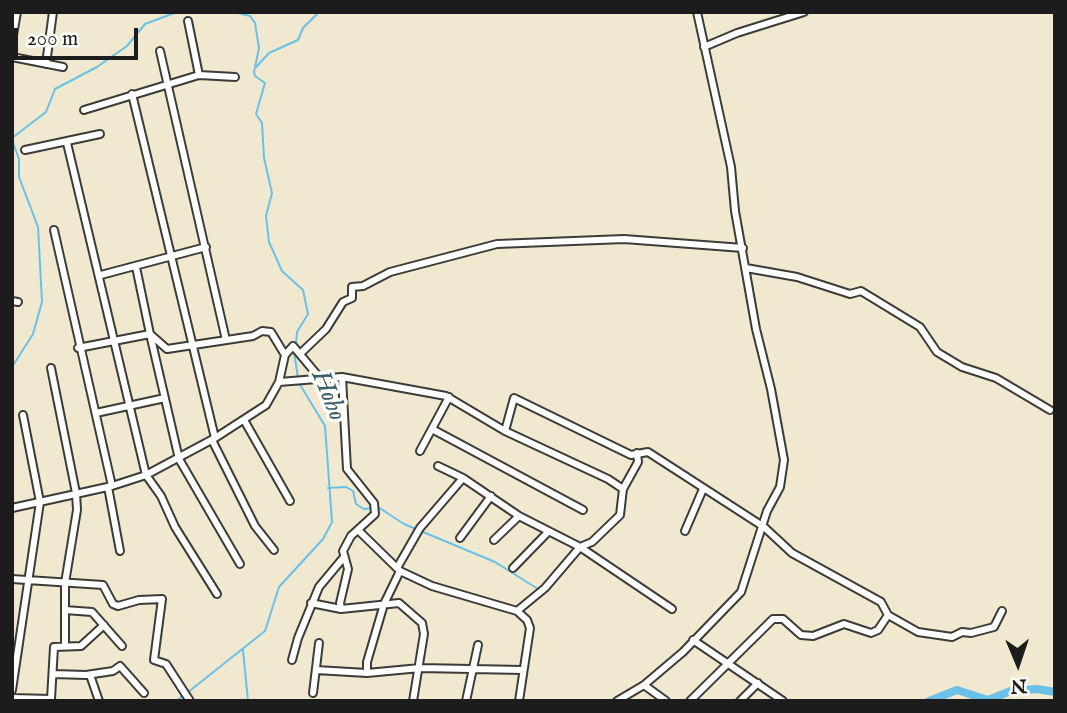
<!DOCTYPE html>
<html>
<head>
<meta charset="utf-8">
<style>
	body { margin:0 }
	#map { position:relative; width:1067px; height:713px; overflow:hidden; background:#f0e9d0; font-family:"IM FELL English",serif }
	canvas { display:block }
	.frame { position:absolute; inset:0; border:14px solid #1c1c1c; pointer-events:none }
	.north { position:absolute; left:983px; top:629px; width:70px; height:70px; -webkit-text-stroke:5px #fdfcf7; paint-order:stroke; rotate:178deg; font-size:19px; font-weight:700; line-height:28px; text-align:center; color:#1c1c1c }
	.north::after { content:''; display:block; margin:auto; width:24px; height:32px; background:#1c1c1c; clip-path:polygon(50% 0,100% 100%,50% 72%,0 100%) }
	.scale { position:absolute; left:14px; top:28px; width:124px; height:32px; box-sizing:border-box; border:4px solid #1c1c1c; border-top:0; padding-left:9px; font-size:21px; line-height:24px; white-space:nowrap; color:#1c1c1c; -webkit-text-stroke:5px #fdfcf7; paint-order:stroke }
</style>
</head>
<body>
<div id="map">
<canvas width="1067" height="713"></canvas>
<div class="frame"></div>
<div class="north">N</div>
<div class="scale">200 m</div>
</div>
<script>
const context = document.querySelector('canvas').getContext('2d');
context.lineJoin = 'round';
const poly = rows => new Path2D(rows.map(r => 'M' + r).join(''));
function strokePath(path, color, width, dash) { context.strokeStyle = color; context.lineWidth = width; context.lineCap = dash ? 'butt' : 'round'; context.setLineDash(dash || []); context.stroke(path); }
function write(font, color, halo, rows, align = 'center') {
  context.font = font + ' "IM FELL English",serif'; context.lineWidth = 7; context.setLineDash([]); context.textBaseline = 'middle'; context.strokeStyle = halo; context.fillStyle = color; for (const [text, x, y, turn = 0] of rows) {
    context.save(); context.translate(x, y); context.rotate((+turn || 0) * Math.PI / 180); context.textAlign = isNaN(turn) ? turn : align; if (halo) context.strokeText(text, 0, 0); context.fillText(text, 0, 0); context.restore();
  }
}
strokePath(poly([
	[234,12,250,16,255,23,259,48,254,72,255,76,265,83,256,114,262,123,264,158,272,193,266,216,269,242,282,271,303,290,308,314,297,332,296,344],
	[256,67,269,53,298,40,303,28,319,12],
	[12,138,46,112,55,89,97,67,127,46,145,24,177,12],
	[12,140,19,159,19,177,38,227,42,302,33,334,12,367],
	[294,352,298,378],
	[328,488,346,487,353,491,356,504,364,509,373,508],
	[378,507,404,524,495,562,538,589],
	[243,650,248,701],
	[187,693,265,631,279,587,323,539,332,522,325,426,299,383],
	[177,701,182,696]
]), '#6ac0e7', 2);
strokePath(poly([
	[929,701,957,690,988,700,1011,691,1037,689,1055,692]
]), '#6ac0e7', 8);
const minor = poly([
	[188,21,199,75],
	[12,41,17,12],
	[704,47,737,33,804,12],
	[160,51,226,340],
	[12,57,63,67],
	[46,64,53,12],
	[132,94,215,438],
	[84,110,199,75,235,77],
	[67,143,146,475,161,496,175,527,217,594],
	[25,150,100,134],
	[54,230,112,486],
	[136,267,150,334,167,349,253,336,262,331,271,332,285,355],
	[746,268,797,277,850,294,861,291,920,327,937,352,962,367,996,378,1050,410],
	[101,275,206,247],
	[12,301,18,302],
	[78,348,150,334,179,459,240,564],
	[302,352,326,329,343,302,352,298,352,287,363,286,390,272,497,244,624,239,743,248],
	[51,368,76,493,77,510,65,583,65,645],
	[342,377,347,469,374,503,375,514,351,536,343,551,348,569,340,603,341,609,399,603,422,623,424,634,413,701],
	[279,382,342,377,446,396,505,431,608,479,623,489],
	[96,413,165,398],
	[244,420,290,501],
	[432,429,583,510],
	[505,431,514,398,631,455,648,452,764,527,792,553,881,602,888,615,918,632,952,637,962,632,971,633,994,627,1002,611],
	[212,440,255,526,274,550],
	[420,451,449,397],
	[438,466,463,478,519,516,580,547,672,609],
	[108,487,120,551],
	[12,508,112,486,146,475,215,438,266,405,279,382,285,355,293,346,319,377],
	[359,531,400,571,432,586,517,611,527,620,530,628,519,701],
	[685,531,703,489],
	[460,538,491,496],
	[494,540,519,516],
	[397,568,420,528,463,478],
	[513,568,548,532],
	[12,579,103,585,113,604,118,606,139,600,162,599,154,660,166,664,190,701],
	[311,603,341,609],
	[65,610,92,612,122,646],
	[517,611,545,588,580,547,592,542,620,515,623,489,638,462,637,453],
	[693,640,783,701],
	[292,660,298,638,319,587,344,557],
	[316,670,367,673,420,668,523,670],
	[367,673,367,662,384,604,400,571],
	[53,674,86,675,113,671,120,666,144,693],
	[90,675,99,701],
	[644,685,666,701],
	[12,690,40,502,23,415],
	[313,693,319,643],
	[12,698,51,699,54,647,81,646,104,625],
	[466,701,478,645],
	[617,701,644,685,683,652,741,592,767,511,780,487,784,460,771,389,756,329,735,211,731,167,697,12],
	[690,701,773,619,783,619,801,635,813,636,844,624,871,633,878,630,888,615],
	[740,701,758,683]
]);
strokePath(minor, '#3c3b37', 10);
strokePath(minor, '#fff', 6);
write('italic 26px', '#3b5e6d', '#fdfcf7', [
	["Hoho",327,396,68]
]);
</script>
</body>
</html>
